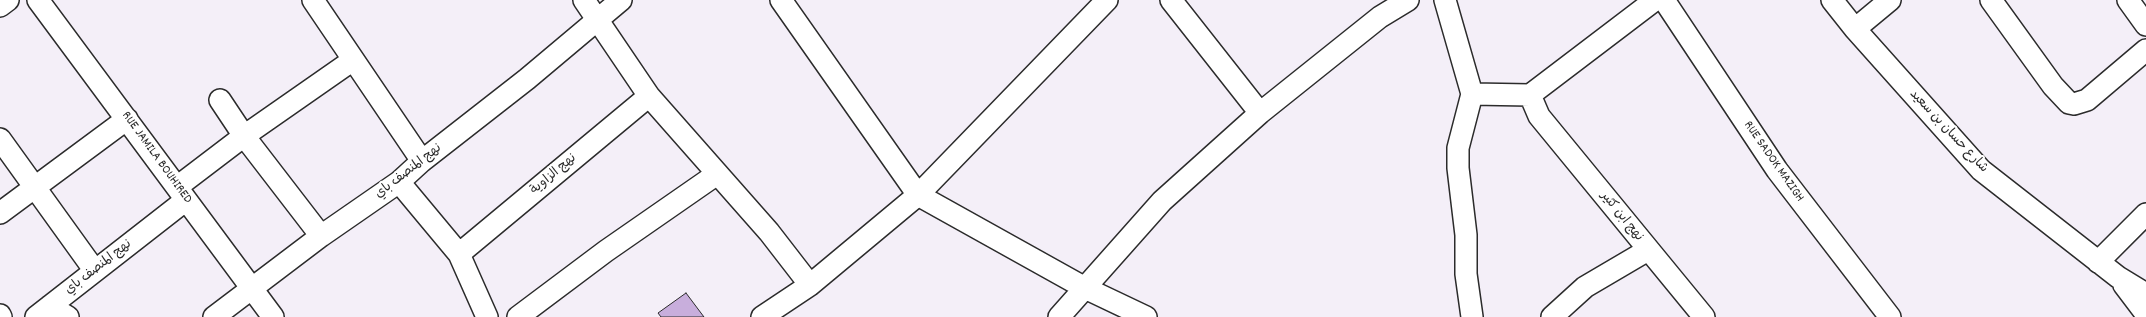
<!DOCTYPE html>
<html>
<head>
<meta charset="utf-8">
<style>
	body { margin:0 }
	canvas { display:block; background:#f4eff8 }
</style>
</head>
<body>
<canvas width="2146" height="317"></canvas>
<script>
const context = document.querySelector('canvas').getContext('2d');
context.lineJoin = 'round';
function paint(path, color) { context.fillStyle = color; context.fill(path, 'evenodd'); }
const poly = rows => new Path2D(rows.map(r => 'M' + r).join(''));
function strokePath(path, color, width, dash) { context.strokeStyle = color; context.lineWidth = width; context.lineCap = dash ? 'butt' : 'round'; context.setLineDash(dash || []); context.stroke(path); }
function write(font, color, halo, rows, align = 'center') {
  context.font = font + ' Dekko,"Playpen Sans Arabic",sans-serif'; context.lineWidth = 4; context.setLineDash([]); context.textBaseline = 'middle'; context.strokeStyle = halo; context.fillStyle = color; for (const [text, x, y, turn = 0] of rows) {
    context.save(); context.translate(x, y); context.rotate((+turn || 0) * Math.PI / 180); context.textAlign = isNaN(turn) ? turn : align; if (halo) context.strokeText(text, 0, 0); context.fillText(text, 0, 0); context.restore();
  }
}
const building = poly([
	[686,293,704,317,661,317,658,313,686,293]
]);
paint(building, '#c8aedc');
strokePath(building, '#2b2b2b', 1);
const minor = poly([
	[38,0,273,317],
	[313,0,422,161],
	[584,0,649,96,769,232,810,285],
	[781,0,918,195,1085,288,1146,317],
	[1171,0,1260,113],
	[1445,0,1472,94,1458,148,1458,168,1466,235,1466,274,1472,317],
	[1655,0,1530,95,1539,116,1704,317],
	[1664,0,1777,170,1890,317],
	[1832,0,1855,29,1981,170,2118,277,2146,294],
	[1991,0,2053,86,2069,103,2074,104,2087,100,2146,50],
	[2128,0,2146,25],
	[0,6,8,0],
	[1855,29,1890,0],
	[1472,94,1530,95],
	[220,100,244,136,321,236],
	[0,139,95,271],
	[399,182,459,254,487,317],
	[177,187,244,136,353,60],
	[0,213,127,119],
	[459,254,649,96],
	[2098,262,2146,214],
	[2124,285,2146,314],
	[50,306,68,317],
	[0,315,1,317],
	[36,317,186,200],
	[214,317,321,236,399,182,422,161,527,79,621,0],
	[518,317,606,251,717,174],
	[762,317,810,285,918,195,1107,0],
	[1059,317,1162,201,1260,113,1380,17,1408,0],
	[1552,317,1585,287,1648,250]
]);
strokePath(minor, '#2b2b2b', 24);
strokePath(minor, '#fff', 21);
write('13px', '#2b2b2b', '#fff', [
	["شارع حسان بن سعيد",1948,132,47],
	["RUE JAMILA BOUHIRED",156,158,54],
	["RUE SADOK MAZIGH",1773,162,55],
	["نهج المنصف باي",409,172,-38],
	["نهج الزاوية",554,175,-40],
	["نهج ابن كثير",1621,217,51],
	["نهج المنصف باي",99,268,-38]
]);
</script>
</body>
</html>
